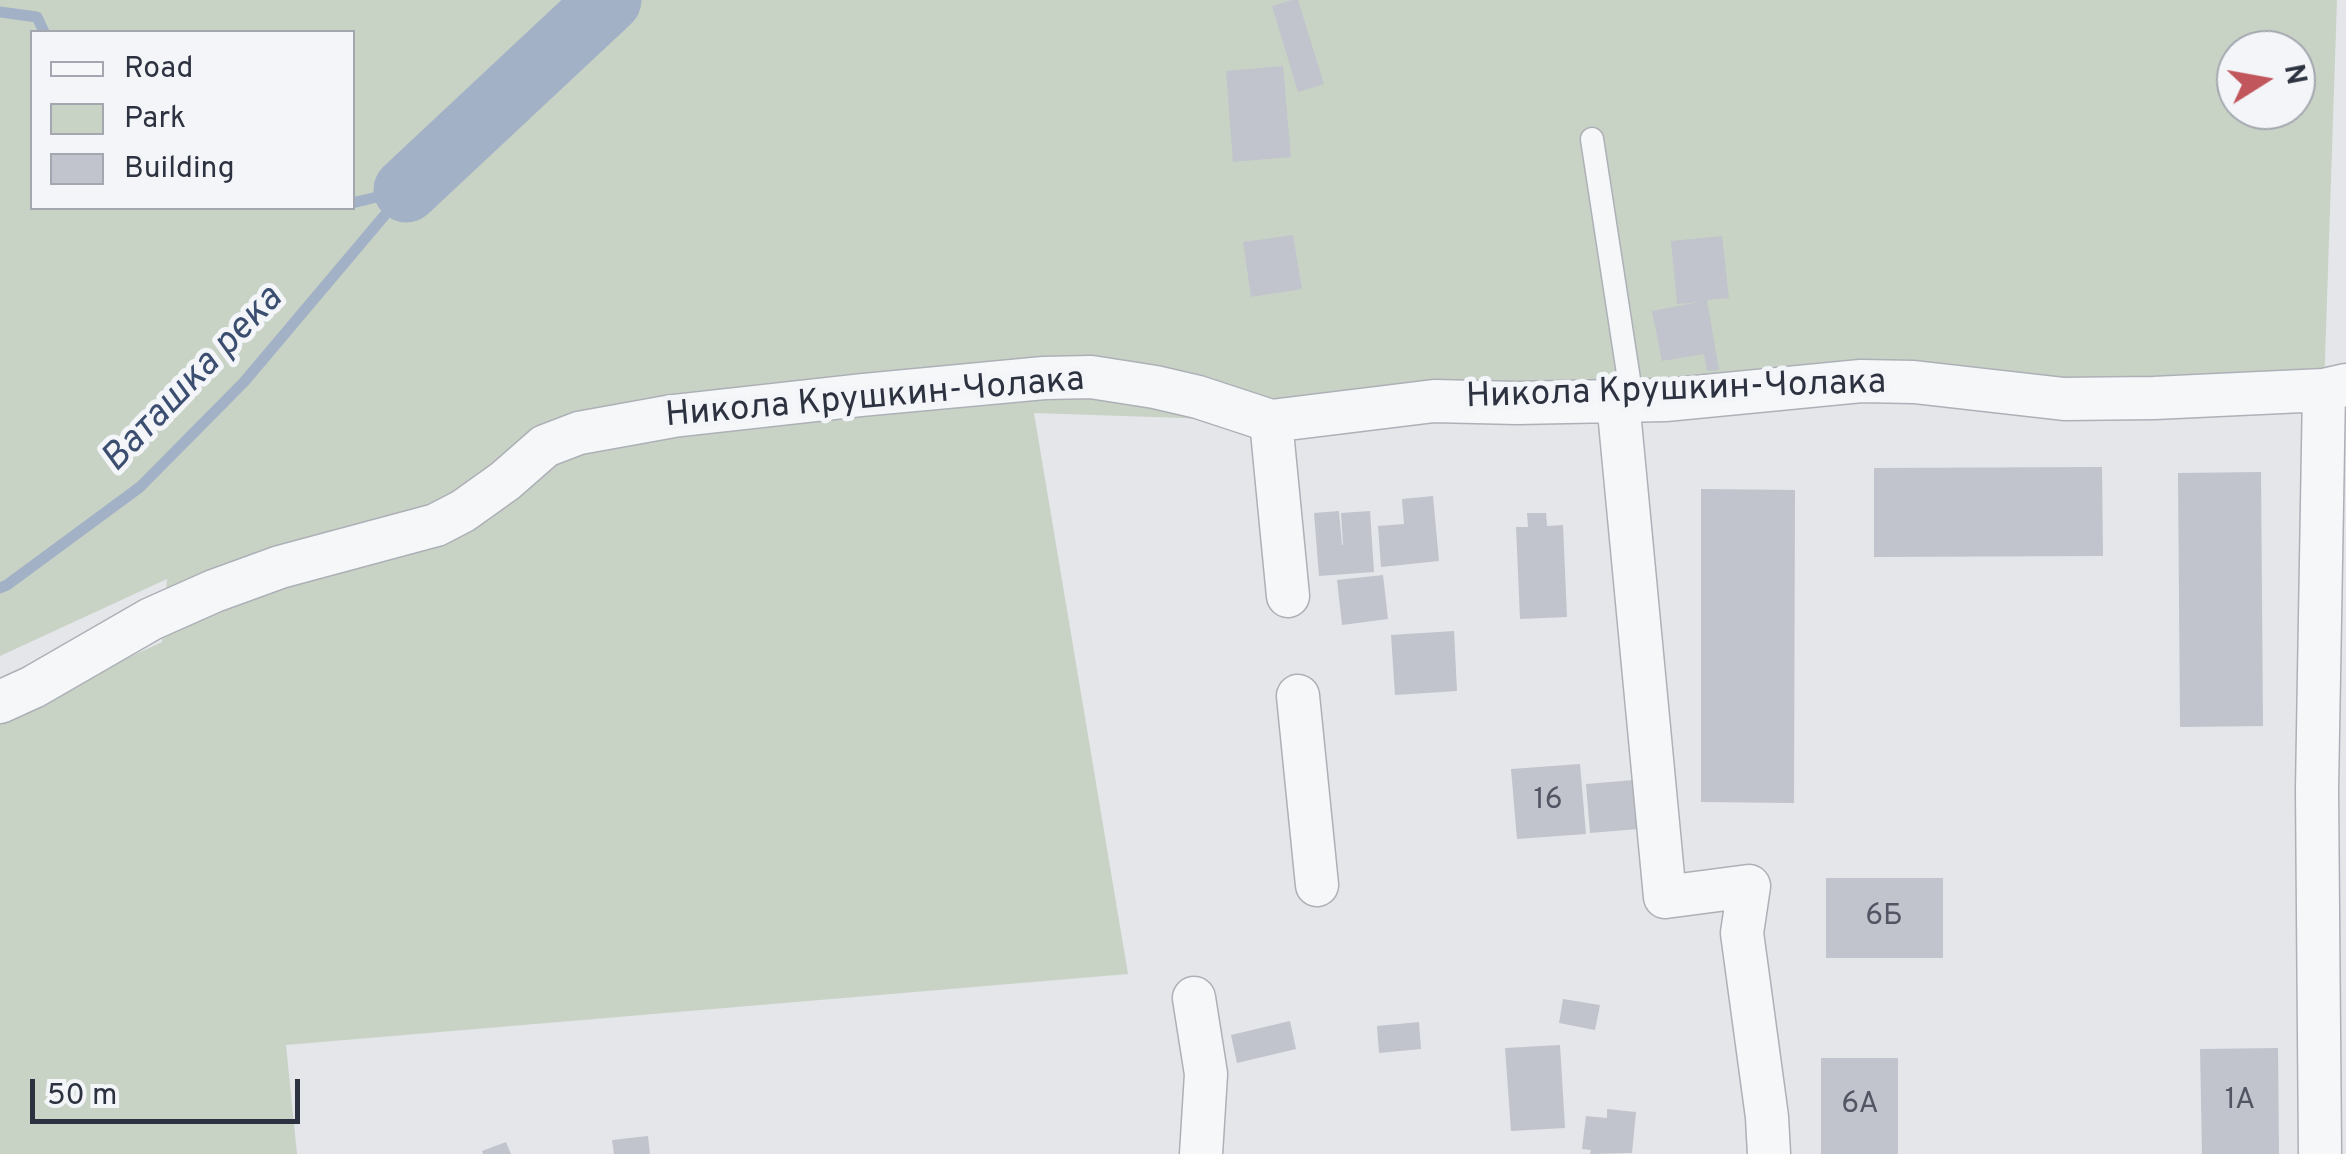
<!DOCTYPE html>
<html>
<head>
<meta charset="utf-8">
<style>
	body { margin:0 }
	#map { position:relative; width:2346px; height:1154px; overflow:hidden; background:#e4e6ea; font-family:Overpass,sans-serif }
	canvas { display:block }
	.legend { position:absolute; left:30px; top:30px; width:325px; height:180px; box-sizing:border-box; background:#f3f5f8; border:2px solid #a4a7af; margin:0; padding:12px 18px; list-style:none; font-size:30px; color:#2d3241 }
	.legend li { display:flex; align-items:center; gap:20px; height:50px }
	.legend b { width:50px; border:2px solid #a4a7af }
	.north { position:absolute; left:2216px; top:30px; width:100px; height:100px; box-sizing:border-box; background:#f3f5f8; border:2px solid #a4a7af; border-radius:50%; rotate:79deg; font-size:28px; font-weight:700; line-height:40px; text-align:center; color:#2d3241 }
	.north::after { content:''; display:block; margin:auto; width:35px; height:45px; background:#c1575d; clip-path:polygon(50% 0,100% 100%,50% 72%,0 100%) }
	.scale { position:absolute; left:30px; top:1079px; width:270px; height:45px; box-sizing:border-box; border:5px solid #2d3241; border-top:0; padding-left:12px; font-size:30px; line-height:35px; white-space:nowrap; color:#2d3241; -webkit-text-stroke:8px #f3f5f8; paint-order:stroke }
</style>
</head>
<body>
<div id="map">
<canvas width="2346" height="1154"></canvas>
<ul class="legend">
<li><b style="height:12px;background:#f6f7f9"></b>Road</li>
<li><b style="height:28px;background:#c8d3c6"></b>Park</li>
<li><b style="height:28px;background:#c1c4cc"></b>Building</li>
</ul>
<div class="north">N</div>
<div class="scale">50 m</div>
</div>
<script>
const context = document.querySelector('canvas').getContext('2d');
context.lineJoin = 'round';
function paint(path, color) { context.fillStyle = color; context.fill(path, 'evenodd'); }
const poly = rows => new Path2D(rows.map(r => 'M' + r).join(''));
function strokePath(path, color, width, dash) { context.strokeStyle = color; context.lineWidth = width; context.lineCap = dash ? 'butt' : 'round'; context.setLineDash(dash || []); context.stroke(path); }
function write(font, color, halo, rows, align = 'center') {
  context.font = font + ' Overpass,sans-serif'; context.lineWidth = 10; context.setLineDash([]); context.textBaseline = 'middle'; context.strokeStyle = halo; context.fillStyle = color; for (const [text, x, y, turn = 0] of rows) {
    context.save(); context.translate(x, y); context.rotate((+turn || 0) * Math.PI / 180); context.textAlign = isNaN(turn) ? turn : align; if (halo) context.strokeText(text, 0, 0); context.fillText(text, 0, 0); context.restore();
  }
}
paint(poly([
	[0,0,2337,0,2324,390,2067,394,1271,421,1034,413,1128,974,286,1045,297,1154,0,1154,0,717,162,642,167,579,0,656],
	[32,32,352,32,352,208,32,208],
	[2236,50,2296,50,2296,110,2236,110]
]), '#c8d3c6');
strokePath(poly([
	[0,12,37,17,44,32],
	[352,203,406,190],
	[0,588,7,585,140,487,244,382,406,190]
]), '#a3b1c6', 11);
strokePath(poly([
	[406,190,609,0]
]), '#a3b1c6', 65);
paint(poly([
	[1292,0,1298,0,1324,84,1298,92,1272,6],
	[1283,66,1291,157,1233,162,1226,71],
	[1293,235,1302,289,1251,297,1243,242],
	[1722,236,1729,298,1707,300,1719,370,1707,371,1704,354,1662,361,1652,311,1699,302,1677,304,1671,241],
	[2102,467,2103,556,1874,557,1874,468],
	[2261,472,2263,726,2180,727,2178,473],
	[1701,489,1795,490,1794,803,1701,802],
	[1433,496,1439,561,1381,567,1378,526,1404,524,1402,499],
	[1339,511,1342,545,1343,545,1341,513,1370,511,1374,572,1319,576,1314,513],
	[1527,513,1546,513,1547,526,1563,525,1567,617,1520,619,1516,527,1528,527],
	[1383,575,1388,619,1342,625,1337,580],
	[1454,631,1457,691,1395,695,1391,635],
	[1580,764,1586,834,1517,839,1511,769],
	[1634,780,1638,829,1590,833,1586,784],
	[1826,878,1943,878,1943,958,1826,958],
	[1563,999,1600,1005,1595,1030,1559,1023],
	[1290,1021,1296,1049,1237,1063,1231,1035],
	[1419,1022,1421,1049,1379,1053,1377,1026],
	[1560,1045,1565,1128,1511,1131,1505,1048],
	[2278,1048,2279,1154,2202,1154,2200,1049],
	[1821,1058,1898,1058,1898,1154,1821,1154],
	[1607,1109,1636,1112,1632,1153,1590,1154,1591,1150,1582,1149,1586,1116,1607,1118],
	[648,1136,650,1154,614,1154,612,1140],
	[506,1142,511,1154,483,1154,482,1151]
]), '#c1c4cc');
const lane = poly([
	[1592,139,1632,399]
]);
const street = poly([
	[1618,401,1665,897,1749,886,1742,933,1767,1117,1769,1154],
	[1271,421,1288,596],
	[1298,696,1317,885],
	[0,702,33,687,151,619,214,591,280,567,436,525,463,511,505,481,545,446,579,433,673,416,862,395,1044,378,1091,377,1155,387,1198,397,1271,421,1434,401,1517,403,1665,400,1861,381,1914,382,2064,399,2154,398,2324,390,2346,385],
	[1194,998,1206,1074,1201,1154],
	[2320,1154,2317,789,2324,390]
]);
strokePath(lane, '#adb0b7', 25);
strokePath(street, '#adb0b7', 45);
strokePath(lane, '#f6f7f9', 22);
strokePath(street, '#f6f7f9', 42);
write('30px', '#525664', null, [
	["16",1548,802],
	["6Б",1884,918],
	["1А",2240,1102],
	["6А",1860,1106]
]);
write('35px', '#2d3241', '#f3f5f8', [
	["Никола Крушкин-Чолака",1676,392,-2],
	["Никола Крушкин-Чолака",875,400,-5]
]);
write('italic 38px', '#3b4e70', '#f3f5f8', [
	["Ваташка река",194,381,-46]
]);
</script>
</body>
</html>
